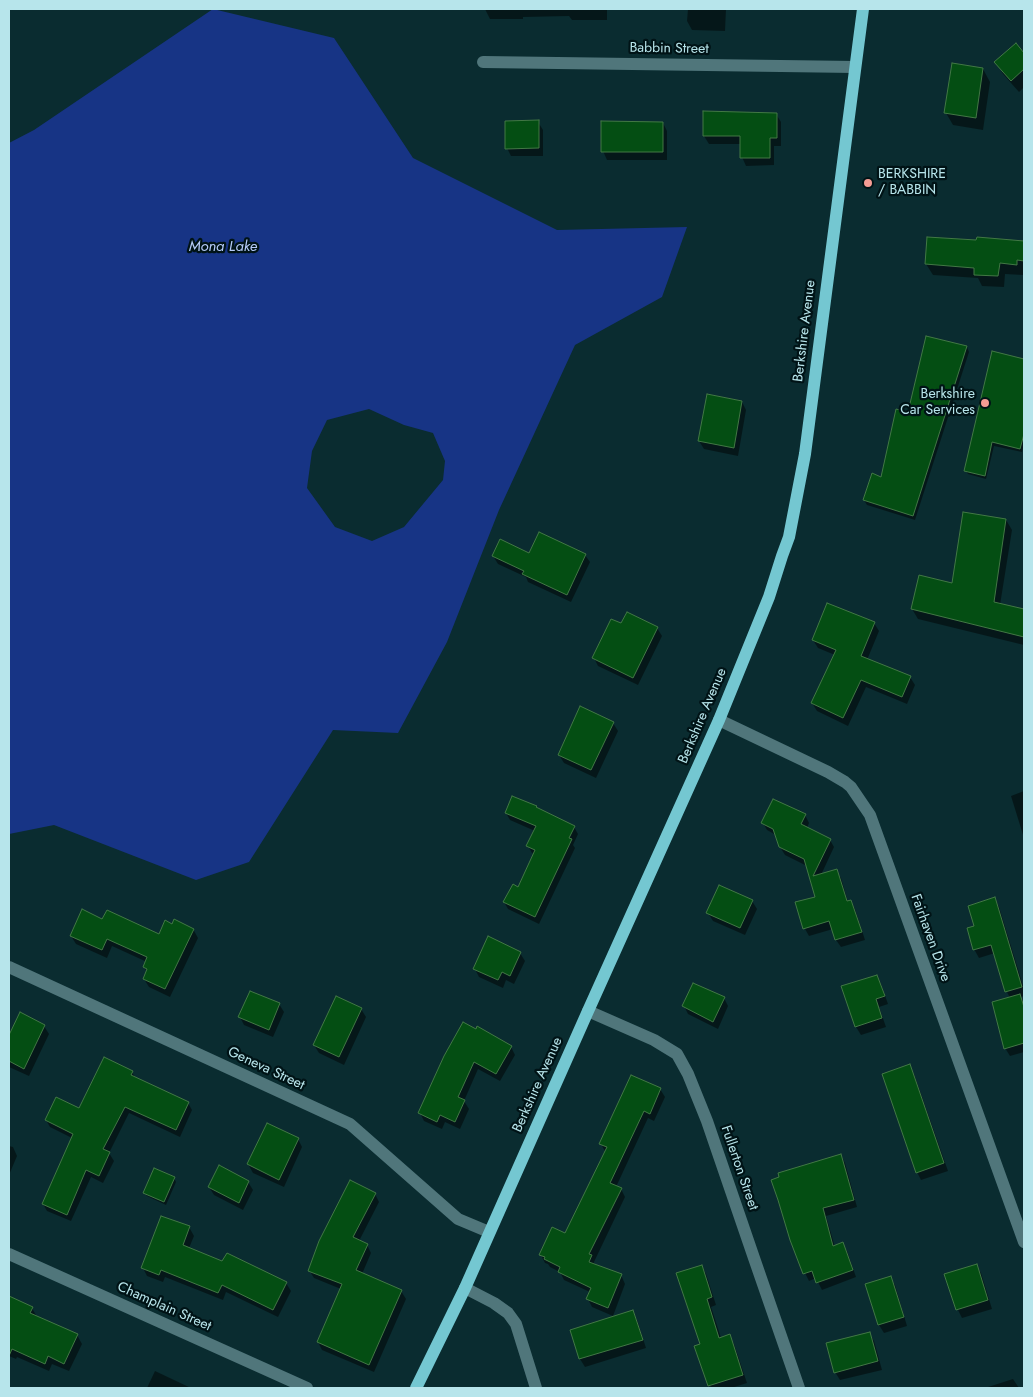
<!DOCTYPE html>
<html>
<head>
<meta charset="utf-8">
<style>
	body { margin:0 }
	#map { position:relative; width:1033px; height:1397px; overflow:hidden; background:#0a2c30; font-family:Jost,sans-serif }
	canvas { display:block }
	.frame { position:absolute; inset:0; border:10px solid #b7e5eb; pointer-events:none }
</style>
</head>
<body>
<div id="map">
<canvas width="1033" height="1397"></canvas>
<div class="frame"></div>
</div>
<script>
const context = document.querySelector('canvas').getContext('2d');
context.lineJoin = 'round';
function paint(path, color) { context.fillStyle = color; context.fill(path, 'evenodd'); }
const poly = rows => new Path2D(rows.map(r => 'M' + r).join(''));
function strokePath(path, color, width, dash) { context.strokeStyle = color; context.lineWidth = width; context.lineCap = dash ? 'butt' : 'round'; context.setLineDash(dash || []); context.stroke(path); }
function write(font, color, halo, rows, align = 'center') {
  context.font = font + ' Jost,sans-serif'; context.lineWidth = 4.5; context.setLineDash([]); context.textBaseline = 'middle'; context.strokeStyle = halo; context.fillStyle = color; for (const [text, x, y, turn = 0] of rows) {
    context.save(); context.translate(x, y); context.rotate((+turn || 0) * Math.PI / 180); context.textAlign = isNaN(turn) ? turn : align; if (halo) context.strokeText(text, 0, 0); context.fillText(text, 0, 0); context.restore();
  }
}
paint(poly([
	[213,9,334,38,413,158,557,230,687,227,662,297,575,345,499,510,447,642,398,733,333,730,249,862,196,880,54,825,9,834,9,143,34,130],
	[369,409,404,425,433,433,445,461,443,480,404,527,372,541,335,527,307,488,312,451,327,420]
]), '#173485');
paint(poly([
	[485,9,607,9,607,20,572,20,569,16,523,17,523,19,490,19],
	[688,9,726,9,725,31,692,30,687,21],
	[1016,45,1024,55,1024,87,1019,92,1003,74,996,62],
	[983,69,990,82,983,130,953,125,946,113],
	[776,114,781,122,781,146,774,146,774,165,746,166,742,157,742,144,709,144,704,136],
	[538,122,543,130,543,156,511,156,507,148],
	[663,123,667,131,667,160,607,160,603,151],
	[978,238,1024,242,1024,271,1023,275,1005,274,1004,287,982,286,978,278,933,275,926,264,978,242],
	[967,347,969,352,915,520,867,505,864,500,882,478,909,413],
	[993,353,1024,360,1024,444,1022,452,994,446,986,479,968,474,966,471],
	[742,402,746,410,738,456,704,449,699,441],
	[1006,520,1012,530,1000,605,1024,611,1024,645,918,619,912,609,953,585],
	[530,555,585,555,590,562,571,602,528,582,526,577,498,564,493,556],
	[874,623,879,631,867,660,910,677,915,685,907,704,866,687,848,726,817,711,812,703,835,655,818,648,813,640],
	[621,625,657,628,662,636,638,685,598,666,594,658],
	[613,723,618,731,596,778,564,763,559,755],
	[1024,791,1024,838,1011,796],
	[537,808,574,827,578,834,573,845,575,848,539,924,508,909,504,902,518,888,534,854,532,853,528,846,535,831,510,820,506,813],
	[805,815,809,823,807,828,830,840,834,847,821,875,836,871,841,878,848,902,851,901,855,909,865,940,841,947,836,940,833,929,809,936,805,929,797,903,817,897,807,866,785,855,780,847,776,835,767,830,763,823],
	[995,899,999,907,1024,989,1024,996,1021,997,1024,1003,1024,1052,1010,1056,1005,1048,1010,998,1007,992,995,953,979,958,974,949,975,927],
	[752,901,757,909,745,935,713,921,708,913],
	[103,921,159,936,173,925,193,929,198,938,170,997,149,987,144,979,147,972,144,967,147,962,112,946,107,958,76,944,71,936],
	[520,953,525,961,514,984,506,980,503,988,479,977,475,969],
	[877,976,881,984,888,1004,879,1007,886,1027,861,1035,856,1027],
	[724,998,728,1006,718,1029,688,1014,684,1006],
	[279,1004,284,1012,273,1037,244,1025,240,1017],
	[361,1009,366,1017,344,1065,319,1053,314,1045],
	[20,1014,44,1026,49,1034,29,1076,9,1067,9,1038],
	[511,1047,515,1055,500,1081,478,1069,464,1101,469,1109,460,1129,445,1122,442,1129,424,1121,420,1113,445,1057],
	[909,1066,914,1074,948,1171,921,1180,917,1172],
	[132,1072,136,1079,188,1103,192,1110,180,1137,129,1113,109,1153,114,1161,103,1183,91,1177,71,1221,47,1211,43,1204,72,1138,50,1127,46,1120,80,1110],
	[660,1089,665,1097,654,1121,648,1118,616,1187,621,1189,625,1197,594,1262,595,1266,621,1275,625,1284,613,1316,592,1307,588,1299,590,1292,564,1280,560,1272,550,1267,548,1264,545,1263,541,1255,565,1235,606,1153,601,1144],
	[298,1139,302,1147,284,1187,253,1173,248,1164],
	[9,1146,13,1147,17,1156,9,1175],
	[841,1155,845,1163,857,1207,826,1216,835,1247,842,1244,847,1251,856,1277,822,1290,816,1278,809,1281,805,1273,791,1240],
	[174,1178,176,1182,166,1205,147,1196,145,1193],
	[248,1182,253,1190,243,1210,214,1195,209,1187],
	[375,1194,379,1202,359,1241,367,1245,371,1253,362,1274,401,1291,406,1299,374,1372,322,1350,318,1342,341,1289,314,1278,309,1270],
	[189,1227,194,1236,189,1248,223,1263,286,1283,291,1291,278,1317,226,1292,223,1300,165,1277,163,1282,147,1276,143,1268],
	[976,1265,981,1273,992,1309,962,1318,958,1310,946,1275],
	[702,1266,706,1274,716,1305,711,1307,721,1338,729,1336,734,1344,747,1383,731,1388,711,1388,696,1347,701,1345],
	[890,1277,895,1285,907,1326,884,1333,879,1325,867,1285],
	[9,1297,32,1308,37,1317,77,1335,82,1344,69,1371,52,1364,49,1371,17,1357,16,1359,9,1356],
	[633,1312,637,1320,646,1348,585,1367,580,1359,572,1331],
	[869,1333,874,1341,882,1370,840,1380,835,1372],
	[155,1371,191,1388,147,1388],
	[1013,1379,1019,1388,985,1388]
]), '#0007');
const building = poly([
	[1016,43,1024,53,1024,69,1011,81,994,62,1016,43],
	[952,63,983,68,976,118,944,113,952,63],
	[703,111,777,113,777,138,770,138,770,158,740,158,740,136,703,136,703,111],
	[539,120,539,148,505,149,505,121,539,120],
	[601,121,663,122,663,152,601,152,601,121],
	[927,237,976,240,977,237,1024,241,1024,261,1017,260,1017,265,1000,263,998,276,974,275,974,268,925,264,927,237],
	[926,336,967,346,913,516,863,500,872,473,881,477,896,409,908,412,926,336],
	[992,351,1024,359,1024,434,1020,449,992,442,985,476,964,471,992,351],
	[707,394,742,401,734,448,698,441,707,394],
	[963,512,1006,519,994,602,1024,609,1024,637,911,609,919,575,952,583,963,512],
	[539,532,586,554,567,595,522,574,524,571,492,556,500,539,529,553,539,532],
	[827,603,875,622,861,656,911,676,902,697,861,680,843,718,811,703,836,650,812,640,827,603],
	[627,612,658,627,633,678,592,658,611,619,621,623,627,612],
	[580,706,614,722,591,770,558,755,580,706],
	[512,796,537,806,536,807,575,826,569,838,572,839,535,917,503,902,513,884,518,887,535,850,526,846,536,826,505,813,512,796],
	[773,799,806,814,801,824,831,839,813,876,837,869,847,901,851,900,862,932,835,940,829,921,803,929,795,902,815,897,804,859,779,847,773,829,761,823,773,799],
	[719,885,753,900,740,928,706,913,719,885],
	[995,897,1022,987,1005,992,991,945,973,950,967,928,974,926,968,906,995,897],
	[82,909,102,919,107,910,159,934,165,920,172,924,174,919,194,929,165,989,143,979,147,969,143,967,147,957,107,939,102,950,70,936,82,909],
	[488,936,521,952,510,976,502,972,498,980,473,969,488,936],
	[877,975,885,996,876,999,882,1018,855,1027,841,986,877,975],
	[693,983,725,997,713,1022,682,1006,693,983],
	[250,991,280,1003,269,1030,238,1017,250,991],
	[1020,994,1024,1007,1024,1043,1004,1049,992,1002,1020,994],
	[336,996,362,1008,339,1057,313,1045,336,996],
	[20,1012,45,1025,24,1069,9,1061,9,1035,20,1012],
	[463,1022,476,1029,477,1026,512,1046,496,1074,474,1062,458,1097,465,1100,455,1122,440,1115,437,1122,418,1113,444,1056,463,1022],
	[104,1057,133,1071,131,1075,189,1102,176,1130,125,1107,103,1149,110,1152,99,1176,86,1170,67,1215,42,1204,73,1134,45,1120,56,1097,79,1108,104,1057],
	[910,1064,944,1163,916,1173,882,1074,910,1064],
	[631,1075,661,1088,650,1114,644,1111,610,1183,622,1188,589,1254,592,1255,589,1262,622,1274,608,1308,586,1299,591,1288,558,1272,560,1267,544,1259,545,1257,539,1255,552,1227,565,1233,607,1147,599,1144,631,1075],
	[267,1123,299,1138,279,1180,247,1164,267,1123],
	[841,1154,854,1200,823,1208,833,1246,843,1242,853,1270,816,1283,812,1271,803,1274,790,1240,778,1200,771,1180,779,1177,778,1173,841,1154],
	[219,1165,249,1181,239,1203,208,1187,219,1165],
	[154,1168,175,1177,164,1202,143,1193,154,1168],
	[350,1180,376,1193,353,1237,368,1244,356,1270,402,1290,369,1365,317,1342,342,1284,308,1271,319,1241,350,1180],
	[161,1216,190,1226,183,1245,222,1261,227,1253,287,1282,273,1310,222,1285,218,1293,161,1270,159,1275,141,1268,161,1216],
	[977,1264,988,1300,956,1310,944,1274,977,1264],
	[702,1265,712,1297,707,1299,719,1338,730,1334,743,1375,708,1386,694,1346,700,1344,676,1273,702,1265],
	[891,1276,904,1317,878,1325,865,1284,891,1276],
	[9,1296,33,1307,30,1313,78,1334,64,1364,48,1356,45,1364,12,1349,9,1356,9,1296],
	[633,1310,643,1340,579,1359,570,1330,633,1310],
	[870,1332,878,1361,834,1373,826,1343,870,1332]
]);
paint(building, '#044e13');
strokePath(building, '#427845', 1);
strokePath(poly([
	[483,62,855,67],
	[719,720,828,772,845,782,851,787,870,815,1024,1242],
	[9,967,350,1124,458,1219,489,1232],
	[588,1011,654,1040,677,1054,688,1074,707,1121,754,1258,799,1388],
	[9,1254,307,1388],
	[465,1288,494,1303,508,1313,516,1324,536,1388]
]), '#50767b', 12);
strokePath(poly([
	[416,1388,465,1288,588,1011,719,720,769,597,782,556,789,537,805,454,863,9]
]), '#74c7d1', 12);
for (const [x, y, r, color] of [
	[868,183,5,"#f59c94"],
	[985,403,5,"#f59c94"]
]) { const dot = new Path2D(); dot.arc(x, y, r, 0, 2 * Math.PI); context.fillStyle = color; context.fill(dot); strokePath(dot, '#001316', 2); }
write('14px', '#b7e5eb', '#001316', [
	["Babbin Street",669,49,1],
	["Berkshire Avenue",805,331,-83],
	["Berkshire Avenue",703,716,-67],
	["Fairhaven Drive",930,938,70],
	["Geneva Street",266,1069,25],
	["Berkshire Avenue",538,1085,-66],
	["Fullerton Street",739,1168,71],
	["Champlain Street",164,1307,24]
]);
write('14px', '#b7e5eb', '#001316', [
	["BERKSHIRE",878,175],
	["/ BABBIN",878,191],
	["Berkshire",975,395,"right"],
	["Car Services",975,411,"right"]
], 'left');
write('italic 15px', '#b5cbf8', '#001316', [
	["Mona Lake",223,247]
]);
</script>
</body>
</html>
